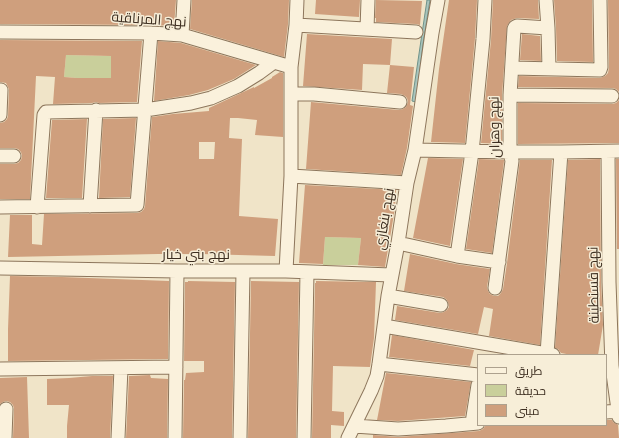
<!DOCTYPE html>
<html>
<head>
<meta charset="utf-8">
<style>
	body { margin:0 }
	#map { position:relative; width:619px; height:438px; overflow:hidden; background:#f0e4c8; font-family:"Noto Serif",Cairo,serif }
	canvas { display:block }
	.legend { position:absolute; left:477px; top:354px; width:130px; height:72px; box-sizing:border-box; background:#f7eed8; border:1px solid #ada18e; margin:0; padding:5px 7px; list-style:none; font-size:12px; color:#3d2e20 }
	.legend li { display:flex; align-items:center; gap:8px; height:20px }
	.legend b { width:20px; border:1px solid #ada18e }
</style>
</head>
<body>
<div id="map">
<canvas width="619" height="438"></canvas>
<ul class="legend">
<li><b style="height:5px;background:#faf1dc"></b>طريق</li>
<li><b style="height:11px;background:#c9cf9b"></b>حديقة</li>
<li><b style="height:11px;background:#cf9f7d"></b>مبنى</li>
</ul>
</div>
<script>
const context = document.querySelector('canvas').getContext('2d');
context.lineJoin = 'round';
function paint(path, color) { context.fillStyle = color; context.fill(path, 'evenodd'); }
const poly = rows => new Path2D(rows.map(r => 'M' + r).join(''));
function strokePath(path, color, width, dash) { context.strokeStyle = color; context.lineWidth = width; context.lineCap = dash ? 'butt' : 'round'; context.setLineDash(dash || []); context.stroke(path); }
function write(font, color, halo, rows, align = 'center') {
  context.font = font + ' "Noto Serif",Cairo,serif'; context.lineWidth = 3; context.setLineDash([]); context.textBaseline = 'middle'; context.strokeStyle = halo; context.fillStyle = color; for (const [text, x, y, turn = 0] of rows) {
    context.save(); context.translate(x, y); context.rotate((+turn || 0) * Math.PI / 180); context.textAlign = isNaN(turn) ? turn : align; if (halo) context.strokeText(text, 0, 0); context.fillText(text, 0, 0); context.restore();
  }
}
paint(poly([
	[66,55,111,56,111,78,77,78,64,77],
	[325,237,361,238,358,265,323,265]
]), '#c9cf9b');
const water = poly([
	[427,0,430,0,423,44,416,102,412,101,427,0]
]);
paint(water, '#a9c4bc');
strokePath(water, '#6f938a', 1);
paint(poly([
	[0,0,176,0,174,26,151,25,0,24],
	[192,0,289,0,288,24,284,57,190,29],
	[316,0,360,0,359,17,315,14],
	[376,0,422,1,420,25,416,24,376,22,376,18,375,18],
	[449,0,477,0,475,38,465,143,431,142,439,69],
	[493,0,538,0,539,19,517,18,511,20,507,26,502,95,502,144,481,143,491,40],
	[554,0,592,0,593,62,557,61,556,28],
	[608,0,619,0,619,92,616,89,612,88,518,87,519,76,600,78,605,76,608,73,609,67],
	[307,34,392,39,390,65,363,64,362,90,303,86],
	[522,34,540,36,541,61,520,60],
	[0,40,142,41,137,102,99,103,96,102,92,103,53,104,55,77,36,76,30,199,0,199,0,164,14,164,18,163,21,160,22,156,21,152,18,149,14,148,0,148,0,123,4,122,7,119,8,116,9,90,8,87,6,83,0,82],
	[66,55,111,56,111,78,77,78,64,77],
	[158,41,181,43,256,65,234,79,208,90,189,95,154,101],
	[390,65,414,67,410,105,413,106,407,148,401,175,306,169,311,102,399,110,403,109,406,107,408,102,407,98,405,96,401,94,387,93],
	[280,72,283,73,283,137,255,135,257,120,238,118,230,118,229,138,242,139,239,216,278,219,275,256,202,254,158,254,8,257,10,215,32,215,32,244,42,245,44,214,137,213,141,212,144,209,145,206,152,117,173,114,209,111,209,108,254,87,254,88,272,78,272,77],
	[199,142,215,142,214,159,199,159],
	[619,100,619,143,518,144,518,103,612,104,616,103],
	[136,118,130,197,99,198,103,119],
	[87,119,82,198,46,198,52,120],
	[428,158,463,159,450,246,413,238],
	[479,159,504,160,504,161,492,253,466,249],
	[600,159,601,282,603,325,598,355,572,355,561,353,558,349,555,348,568,160],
	[616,159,619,159,619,249,617,249],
	[520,160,552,160,540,345,489,336,493,309,484,307,478,334,395,320,397,306,440,313,444,312,447,310,449,307,448,302,446,299,443,297,404,291,410,254,456,264,490,269,487,287,488,291,490,294,494,296,498,296,501,293,503,289,507,263],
	[305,185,396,190,395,208,385,267,358,265,361,238,325,237,323,264,299,263],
	[10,276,62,277,169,281,168,359,8,361,8,329],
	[188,281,235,282,232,438,183,438,184,380,185,380,186,373,204,372,204,361,184,361,185,282,188,282],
	[251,281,299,282,296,438,248,438],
	[316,281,376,282,374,338,370,367,333,366,332,411,344,412,344,426,331,425,331,438,312,438,315,283,316,283],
	[392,335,474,350,470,366,389,357],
	[386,373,471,382,465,416,398,421,377,420,378,415],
	[150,375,151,378,168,379,167,438,126,438,129,376],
	[92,376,113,376,110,438,67,438,67,426,69,405,47,405,47,379,69,378],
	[27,377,29,438,13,438,14,409,13,405,10,402,6,401,3,402,0,404,0,378],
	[606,420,612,420,613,422,618,425,619,438,373,438,373,435,398,437,479,431,483,429,486,425,606,425]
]), '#cf9f7d');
const minor = poly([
	[296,25,416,32],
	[548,28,549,69],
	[367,29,368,0],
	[0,32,151,33,182,35,291,67],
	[182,35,184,0],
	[512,68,600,70,601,67,600,0],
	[291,94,314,94,400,102],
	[510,95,612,96],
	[0,115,1,90],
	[415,150,510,152,561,152,619,151],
	[608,152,609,282,612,366,619,417],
	[0,156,14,156],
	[291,176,407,183],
	[90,206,96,110],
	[0,207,137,205,151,33],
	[37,207,44,115,46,112,145,110,191,103,211,98,238,86,259,73,274,62],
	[398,243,457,256,499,262],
	[457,256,472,152,483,39,485,0],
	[0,268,177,271,286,271,391,275],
	[286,271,291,176,291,67,296,25,297,0],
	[495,288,512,161,510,152,510,95,514,29,515,27,517,26,548,28,546,0],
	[388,296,441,305],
	[384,326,553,355],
	[547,354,561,152],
	[379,364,478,375],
	[0,369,176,367],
	[606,412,619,411],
	[472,423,478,385],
	[354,426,398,429,446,426,478,423],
	[5,438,6,409],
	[118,438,121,368],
	[175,438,177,271],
	[240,438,243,271],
	[304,438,307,272],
	[348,438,371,391,377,376,379,364,388,296,398,243,407,183,415,150,432,33,438,0]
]);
strokePath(minor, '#8d765c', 15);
strokePath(minor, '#faf1dc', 13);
write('14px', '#3d2e20', '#f7eed8', [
	["نهج المرناقية",149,20,4],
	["نهج وهران",495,127,-91],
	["نهج بنغازي",385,219,-81],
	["نهج بني خيار",196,255],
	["نهج قسنطينة",594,285,-91]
]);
</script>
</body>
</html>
